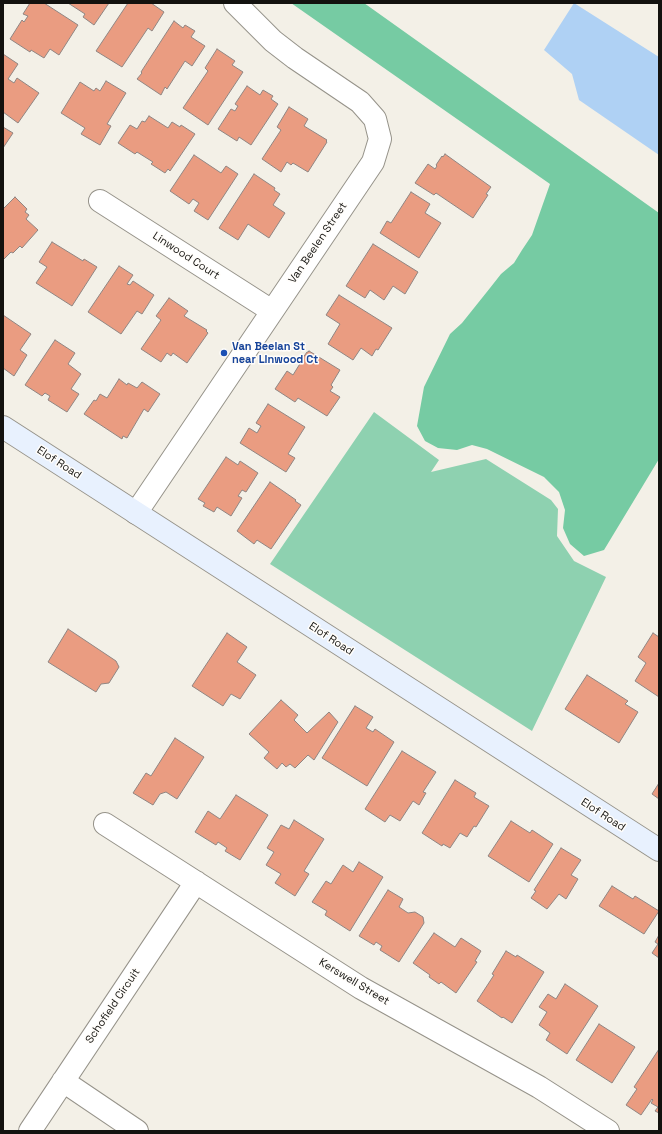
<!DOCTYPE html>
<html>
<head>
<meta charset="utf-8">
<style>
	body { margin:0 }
	#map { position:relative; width:662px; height:1134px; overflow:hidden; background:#f3f0e7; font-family:"Space Grotesk",sans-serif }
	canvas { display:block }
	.frame { position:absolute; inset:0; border:4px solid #13120f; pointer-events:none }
</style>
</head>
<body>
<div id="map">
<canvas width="662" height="1134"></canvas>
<div class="frame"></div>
</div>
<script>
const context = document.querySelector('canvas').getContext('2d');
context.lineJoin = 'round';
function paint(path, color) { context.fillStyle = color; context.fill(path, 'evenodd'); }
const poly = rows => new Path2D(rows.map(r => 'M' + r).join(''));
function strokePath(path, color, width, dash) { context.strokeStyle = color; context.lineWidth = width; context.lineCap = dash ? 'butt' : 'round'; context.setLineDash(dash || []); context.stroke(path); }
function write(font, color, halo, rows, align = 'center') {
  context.font = font + ' "Space Grotesk",sans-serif'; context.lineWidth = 3; context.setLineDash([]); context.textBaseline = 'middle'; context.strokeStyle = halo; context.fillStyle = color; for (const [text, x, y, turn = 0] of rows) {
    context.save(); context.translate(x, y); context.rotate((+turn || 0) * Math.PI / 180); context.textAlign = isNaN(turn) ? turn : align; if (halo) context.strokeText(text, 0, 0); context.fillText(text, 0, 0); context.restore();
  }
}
paint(poly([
	[374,412,439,460,431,472,486,459,551,500,558,509,557,536,574,561,606,577,532,731,270,564]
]), '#8ed1b0');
paint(poly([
	[291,3,364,3,659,213,659,459,604,550,584,556,570,544,563,528,565,510,559,492,544,477,487,449,472,445,457,450,438,448,425,441,417,426,424,387,450,334,462,323,490,288,501,274,514,263,522,250,532,235,550,184]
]), '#76cba3');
paint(poly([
	[574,3,659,57,659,155,579,100,572,74,544,50]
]), '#afd1f4');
const building = poly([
	[30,3,44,3,78,25,59,55,50,49,44,58,31,50,30,52,10,39,22,20,24,22,28,16,23,14,30,3],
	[68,3,109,3,94,25,83,17,85,14,68,3],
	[128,3,151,3,164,12,152,31,148,28,122,67,96,51,128,3],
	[174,21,183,28,185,25,195,31,191,37,205,46,192,66,185,61,167,89,165,87,161,95,137,79,142,73,141,72,174,21],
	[217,49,235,61,232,65,243,72,208,125,183,108,208,71,205,68,217,49],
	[3,54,18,64,8,79,14,83,17,78,39,93,18,123,3,112,3,54],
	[106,81,126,93,107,124,111,126,100,145,81,134,85,128,61,113,80,82,94,91,96,88,100,91,106,81],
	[247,86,260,95,263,90,273,96,271,99,278,104,251,145,239,137,237,141,218,129,231,109,235,111,238,106,235,104,247,86],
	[289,107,308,119,304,126,327,140,326,141,327,142,308,172,293,163,291,165,287,162,281,172,262,159,281,130,277,127,289,107],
	[149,116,168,128,172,122,180,127,181,125,195,134,170,171,168,169,165,173,151,164,153,162,137,152,135,154,118,143,130,125,137,129,142,121,145,122,149,116],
	[3,127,13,133,3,148,3,127],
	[445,154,491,187,486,194,488,195,473,218,436,193,434,195,415,183,428,164,435,169,437,166,436,165,442,156,443,157,445,154],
	[194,155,221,173,226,166,238,174,208,220,194,211,199,203,193,199,189,204,170,191,194,155],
	[254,174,275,188,274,190,280,194,273,205,285,213,269,238,248,224,238,240,219,228,254,174],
	[411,192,430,204,425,213,441,223,419,258,380,233,387,221,391,223,411,192],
	[15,197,27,209,25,212,29,215,26,219,38,230,22,248,20,246,13,253,11,252,3,260,3,209,15,197],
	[52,242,83,261,84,259,97,267,72,306,36,283,47,267,39,262,52,242],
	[373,244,418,272,405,294,393,286,384,300,370,290,365,298,346,286,373,244],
	[119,266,133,275,127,284,130,285,133,281,154,295,142,314,137,311,121,334,88,312,119,266],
	[339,295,392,328,378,350,376,349,372,356,361,348,353,360,328,344,340,324,326,315,339,295],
	[169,298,188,311,184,316,207,330,206,331,208,333,187,363,173,353,171,356,167,353,161,362,141,349,161,320,156,316,169,298],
	[3,315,31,334,20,350,27,355,14,376,3,368,3,315],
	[55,340,75,353,68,364,81,374,71,389,79,394,67,412,48,400,50,396,45,393,42,396,25,385,55,340],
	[309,351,340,370,331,385,333,387,330,391,340,397,327,416,298,398,295,402,275,389,287,371,293,375,301,362,300,362,307,352,308,352,309,351],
	[119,379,127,385,128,383,137,388,142,382,160,394,148,412,144,409,127,438,123,436,122,439,84,414,94,400,96,401,100,394,107,398,119,379],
	[268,404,305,427,288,454,295,458,286,472,240,443,249,428,257,433,261,426,256,423,268,404],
	[226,457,238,465,240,461,258,473,246,492,242,490,238,496,242,498,231,516,217,507,214,512,203,506,205,503,198,499,226,457],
	[270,482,296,500,295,501,301,505,271,549,257,540,254,544,237,531,270,482],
	[68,629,116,661,119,667,109,683,101,684,96,692,48,662,68,629],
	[227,633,247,647,237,662,256,675,240,699,231,694,223,706,192,686,227,633],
	[653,633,659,637,659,697,635,681,646,663,638,657,653,633],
	[587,675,628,701,625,704,638,712,619,743,565,709,587,675],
	[281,700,298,715,294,720,307,733,329,712,338,722,314,760,308,755,295,768,290,764,286,767,282,763,277,769,264,758,269,752,249,734,281,700],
	[355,706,373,717,366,728,373,732,375,729,394,742,367,786,322,758,355,706],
	[175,738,204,757,177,799,166,792,160,794,153,805,133,793,146,773,151,776,175,738],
	[402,751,436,772,423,792,426,793,419,805,413,801,400,821,390,815,385,822,365,809,402,751],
	[455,780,476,793,474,797,489,806,476,827,474,826,467,837,460,833,450,848,443,844,442,846,422,833,455,780],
	[659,783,659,799,652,794,659,783],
	[236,795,268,815,240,860,225,851,227,848,218,842,216,845,195,832,208,811,220,819,236,795],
	[294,820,324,839,304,871,309,874,295,896,275,883,281,874,266,865,274,852,267,848,281,825,289,829,294,820],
	[511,821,530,833,532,830,553,844,529,882,488,856,511,821],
	[561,848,581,860,571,875,578,879,566,899,559,894,547,909,531,898,536,891,534,890,561,848],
	[359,862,383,877,350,931,325,915,327,911,312,902,326,881,331,884,343,865,353,872,359,862],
	[612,886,633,899,635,896,659,911,644,934,599,906,612,886],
	[388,890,403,899,399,907,408,913,415,912,423,917,424,923,399,962,380,950,382,946,376,942,374,945,359,936,388,890],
	[434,933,455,947,461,938,481,951,475,961,477,962,456,993,441,982,439,984,429,977,430,975,413,963,434,933],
	[659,935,659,958,652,953,658,944,655,942,659,935],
	[506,951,516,957,517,955,544,972,512,1023,503,1017,502,1018,477,1001,494,975,492,974,506,951],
	[565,984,598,1006,567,1054,546,1040,550,1033,539,1025,547,1012,539,1007,548,994,556,999,565,984],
	[599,1024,635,1047,612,1083,576,1060,599,1024],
	[659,1049,659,1113,655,1111,658,1107,651,1103,653,1100,652,1099,641,1115,626,1105,637,1089,634,1087,659,1049]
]);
paint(building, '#ea9c81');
strokePath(building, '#8f8582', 1);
const street = poly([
	[100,201,272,311],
	[136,513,373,162,380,139,375,119,360,102,295,58,273,41,235,3],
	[105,824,361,988,539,1087,608,1131],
	[63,1081,137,1131],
	[30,1131,196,882]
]);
const secondary = poly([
	[3,427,659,850]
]);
strokePath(street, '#96938a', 24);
strokePath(secondary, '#96938a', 24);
strokePath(street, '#fff', 22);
strokePath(secondary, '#e8f1fe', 22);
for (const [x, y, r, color] of [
	[224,353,4,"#1a4fb4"]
]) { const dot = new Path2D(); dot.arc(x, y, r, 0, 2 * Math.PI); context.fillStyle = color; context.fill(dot); strokePath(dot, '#fffdfa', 1.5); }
write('11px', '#13120f', '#fffdfa', [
	["Van Beelen Street",318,243,-56],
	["Linwood Court",186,256,33],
	["Elof Road",59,463,33],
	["Elof Road",331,639,33],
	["Elof Road",603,815,33],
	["Kerswell Street",354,982,31],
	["Schofield Circuit",113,1006,-56]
]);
write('bold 11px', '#164399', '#fffdfa', [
	["Van Beelan St",232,347],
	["near Linwood Ct",232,360]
], 'left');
</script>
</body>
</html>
